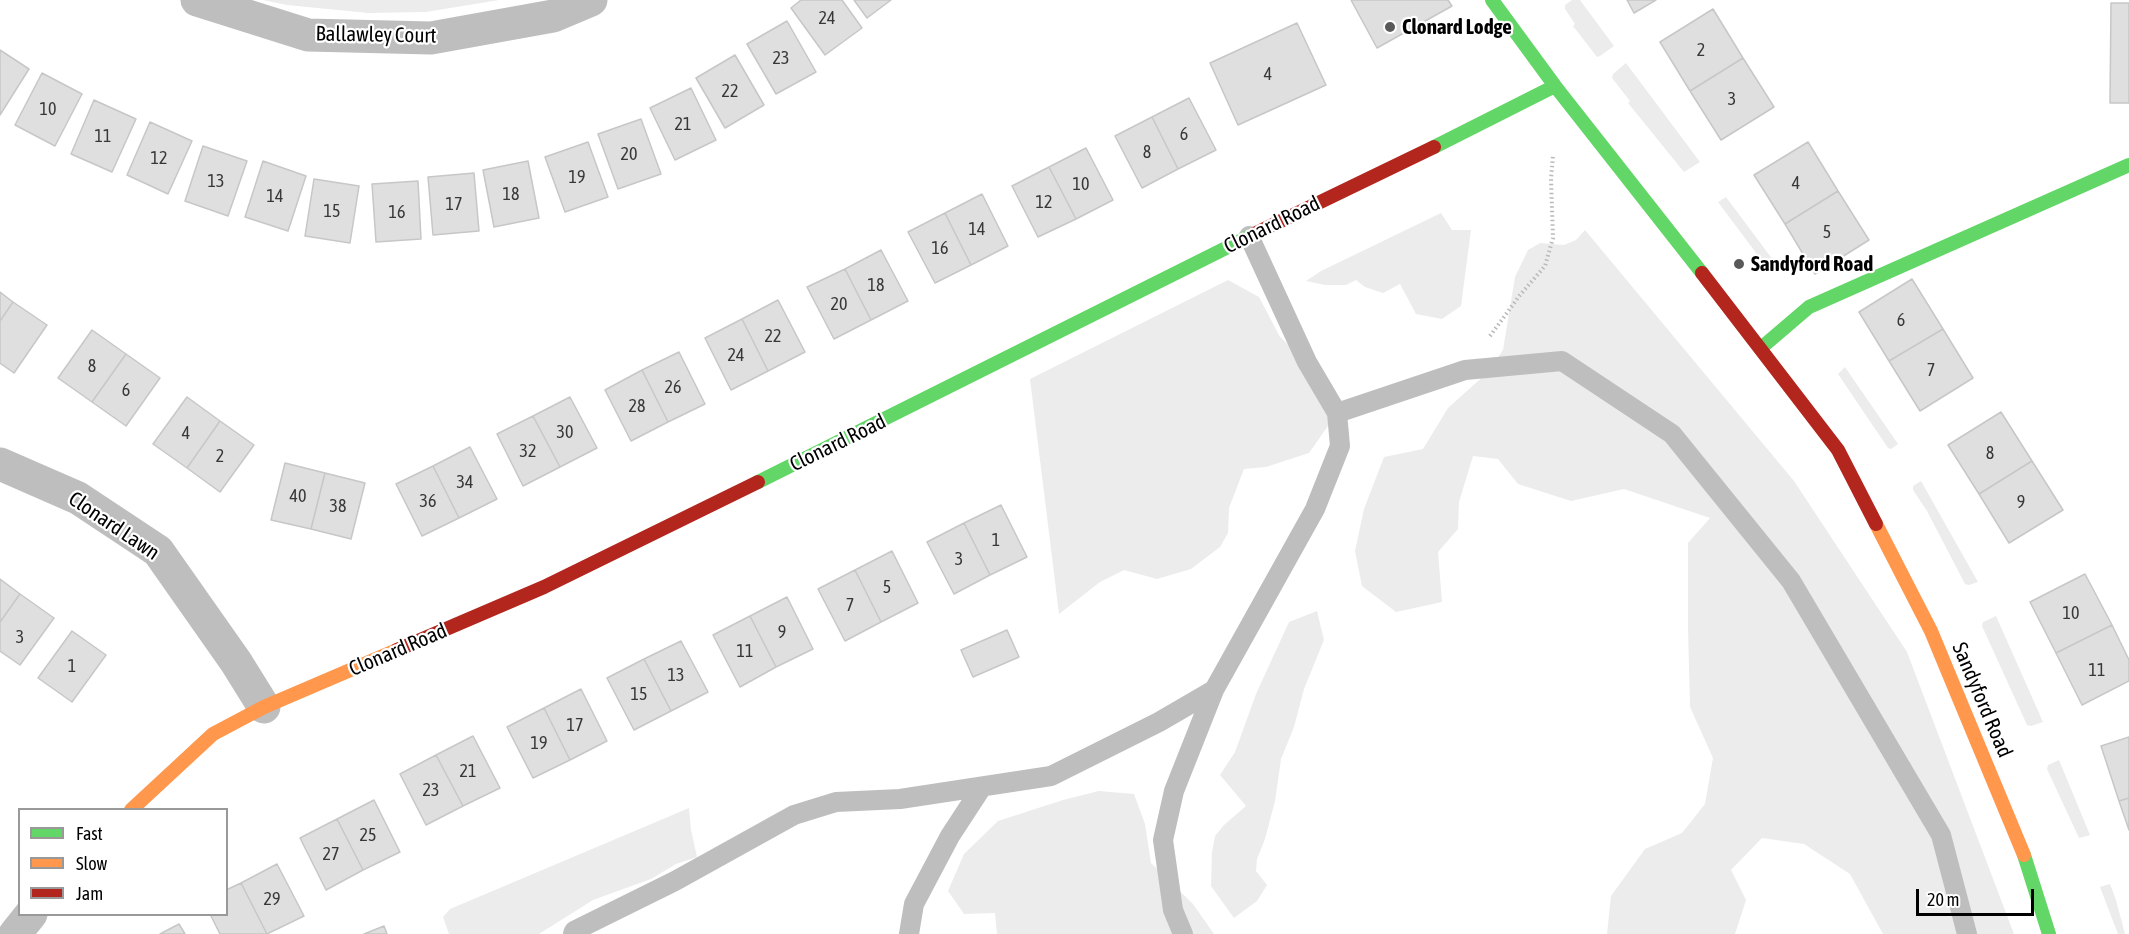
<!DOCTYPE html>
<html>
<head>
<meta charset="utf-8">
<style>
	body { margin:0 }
	#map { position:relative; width:2129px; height:934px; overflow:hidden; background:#fff; font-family:"Asap Condensed",sans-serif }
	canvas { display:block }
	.legend { position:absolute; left:18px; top:808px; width:210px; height:108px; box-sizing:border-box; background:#fff; border:2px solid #999; margin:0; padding:8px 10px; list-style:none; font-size:18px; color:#000 }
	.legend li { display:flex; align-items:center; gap:12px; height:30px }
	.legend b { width:30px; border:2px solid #999 }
	.scale { position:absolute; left:1916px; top:889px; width:118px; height:27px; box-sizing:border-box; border:3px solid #000; border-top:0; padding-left:8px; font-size:18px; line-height:21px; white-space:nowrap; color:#000; -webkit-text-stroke:4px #fff; paint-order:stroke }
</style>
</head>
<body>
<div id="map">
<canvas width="2129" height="934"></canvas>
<ul class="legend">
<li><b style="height:8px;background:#63d668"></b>Fast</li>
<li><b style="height:8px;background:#ff974d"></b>Slow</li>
<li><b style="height:8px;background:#b3261e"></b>Jam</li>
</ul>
<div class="scale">20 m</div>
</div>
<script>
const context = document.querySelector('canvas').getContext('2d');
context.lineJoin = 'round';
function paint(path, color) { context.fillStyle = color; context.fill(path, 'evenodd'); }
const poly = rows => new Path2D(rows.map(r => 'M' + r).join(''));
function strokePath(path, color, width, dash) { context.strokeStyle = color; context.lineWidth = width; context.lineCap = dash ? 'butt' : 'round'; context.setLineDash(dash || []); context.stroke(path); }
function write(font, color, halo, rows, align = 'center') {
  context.font = font + ' "Asap Condensed",sans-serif'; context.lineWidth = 4.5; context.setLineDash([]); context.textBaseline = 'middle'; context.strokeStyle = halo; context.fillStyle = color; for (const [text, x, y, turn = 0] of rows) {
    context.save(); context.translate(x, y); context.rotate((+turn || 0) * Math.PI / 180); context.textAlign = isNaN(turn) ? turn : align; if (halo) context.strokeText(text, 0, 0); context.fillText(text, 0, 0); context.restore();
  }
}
paint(poly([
	[263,0,499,0,426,12,368,13,287,5],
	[1572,0,1580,0,1614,46,1600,56,1597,57,1573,26,1575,24,1565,9,1565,5],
	[1626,63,1700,162,1684,172,1628,103,1630,101,1612,78,1613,74],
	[1726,197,1779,268,1771,273,1718,202],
	[1441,213,1452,230,1471,230,1461,306,1442,319,1416,314,1400,284,1383,293,1365,287,1356,280,1346,285,1325,285,1306,281,1321,271],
	[1585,230,1794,481,1907,652,2014,934,1883,934,1850,874,1804,844,1762,838,1731,870,1746,900,1735,934,1607,934,1611,896,1645,849,1682,833,1705,804,1713,758,1690,707,1688,628,1688,543,1710,518,1624,489,1571,501,1518,484,1498,459,1473,456,1459,502,1458,529,1438,552,1442,602,1396,612,1362,586,1355,551,1364,509,1384,457,1423,449,1448,408,1488,372,1503,350,1515,277,1528,250,1540,243,1564,245,1576,240],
	[1228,280,1259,297,1280,337,1307,362,1337,413,1309,453,1266,467,1244,469,1229,508,1228,533,1220,547,1191,569,1157,579,1124,570,1100,582,1059,614,1030,379],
	[1845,367,1898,444,1891,449,1888,448,1838,374],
	[1921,481,1978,582,1969,585,1965,584,1927,511,1913,490,1913,486],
	[1317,611,1324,640,1304,689,1294,727,1281,759,1275,801,1265,839,1257,859,1256,871,1267,885,1257,901,1234,918,1211,886,1212,852,1215,836,1224,825,1246,806,1220,775,1235,752,1256,694,1289,622],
	[1996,616,2043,722,2031,726,2027,725,1982,626,1983,622],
	[2059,760,2090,835,2079,838,2047,769,2048,765],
	[1099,791,1134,794,1145,824,1151,863,1193,904,1214,934,997,934,995,913,964,914,948,891,964,854,998,821,1063,800],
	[689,808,691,830,697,857,676,864,651,879,593,900,539,934,449,934,443,917,450,909],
	[2110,884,2116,900,2125,934,2118,934,2100,887]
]), '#ececec');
const building = poly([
	[801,0,842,0,862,28,825,55,791,8,801,0],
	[854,0,891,0,867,18,854,0],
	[1351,0,1448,0,1452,6,1377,48,1351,0],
	[1627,0,1656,0,1634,13,1627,0],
	[2111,3,2129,3,2129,103,2110,103,2111,3],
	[1713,9,1743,58,1690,91,1660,42,1713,9],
	[787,21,816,72,776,94,747,44,787,21],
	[1297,23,1326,85,1238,125,1210,63,1297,23],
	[0,50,29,69,0,115,0,50],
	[735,55,764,105,725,128,696,78,735,55],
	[1743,58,1774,107,1721,140,1690,91,1743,58],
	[42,73,82,94,55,146,15,125,42,73],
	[691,88,716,140,675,160,650,108,691,88],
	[1189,98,1216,150,1178,169,1152,117,1189,98],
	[94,100,136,119,112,172,71,154,94,100],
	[1152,117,1178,169,1142,188,1115,136,1152,117],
	[641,119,661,174,618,189,598,134,641,119],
	[150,122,192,141,168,194,127,175,150,122],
	[588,142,608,197,565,212,545,157,588,142],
	[1808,142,1838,191,1785,224,1754,175,1808,142],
	[203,146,247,161,228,216,185,201,203,146],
	[1086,148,1113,200,1076,219,1049,167,1086,148],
	[263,161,306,176,288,231,245,217,263,161],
	[528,161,539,218,494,227,483,170,528,161],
	[1049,167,1076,219,1038,237,1012,186,1049,167],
	[474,173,479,231,433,235,428,177,474,173],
	[314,179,359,186,350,243,305,236,314,179],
	[418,181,421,239,376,242,372,184,418,181],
	[1838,191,1869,240,1815,274,1785,224,1838,191],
	[982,194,1008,246,971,265,945,213,982,194],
	[945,213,971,265,935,283,908,232,945,213],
	[881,250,908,301,871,320,845,269,881,250],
	[845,269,871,320,834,339,807,287,845,269],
	[1912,279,1943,329,1889,361,1859,312,1912,279],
	[0,292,13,302,0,321,0,292],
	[778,300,805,352,768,371,742,319,778,300],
	[13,302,47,325,14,373,0,363,0,321,13,302],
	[742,319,768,371,731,390,705,338,742,319],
	[1943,329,1973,378,1920,411,1889,361,1943,329],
	[92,330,126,354,92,402,58,378,92,330],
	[679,352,705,404,668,422,642,370,679,352],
	[126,354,160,378,126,426,92,402,126,354],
	[642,370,668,422,631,441,605,390,642,370],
	[187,397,220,421,187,468,153,444,187,397],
	[570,397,597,448,560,467,533,416,570,397],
	[2001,412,2032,461,1979,494,1948,445,2001,412],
	[533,416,560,467,523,486,497,434,533,416],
	[220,421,254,445,220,492,187,468,220,421],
	[470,447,497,499,459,518,433,466,470,447],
	[2032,461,2063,510,2009,543,1979,494,2032,461],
	[285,463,325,473,311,529,271,520,285,463],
	[433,466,459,518,422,536,396,484,433,466],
	[325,473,365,483,351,539,311,529,325,473],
	[1001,505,1027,557,990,575,964,523,1001,505],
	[964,523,990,575,954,594,927,542,964,523],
	[892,551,918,603,881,622,855,570,892,551],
	[855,570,881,622,845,641,818,589,855,570],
	[2085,574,2112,625,2056,653,2030,602,2085,574],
	[0,579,20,594,0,622,0,579],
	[20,594,54,618,20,665,0,651,0,622,20,594],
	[787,597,813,649,776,667,750,616,787,597],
	[750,616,776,667,740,687,713,635,750,616],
	[2112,625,2129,660,2129,681,2082,705,2056,653,2112,625],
	[1007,630,1019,657,973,677,961,650,1007,630],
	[72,631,106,655,72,702,38,678,72,631],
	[681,641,708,692,671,711,644,659,681,641],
	[644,659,671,711,634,730,607,678,644,659],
	[581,689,607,741,570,760,544,708,581,689],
	[544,708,570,760,533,778,507,727,544,708],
	[473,736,500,788,463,806,436,755,473,736],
	[2129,737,2129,798,2119,801,2101,746,2129,737],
	[436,755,463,806,426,825,400,774,436,755],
	[2129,798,2129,830,2119,801,2129,798],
	[374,800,400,852,363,870,337,819,374,800],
	[337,819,363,870,326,890,300,838,337,819],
	[277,864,304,916,267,934,241,883,277,864],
	[241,883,267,934,220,934,210,914,226,914,226,890,241,883],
	[179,924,185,934,160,934,179,924],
	[384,926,387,934,364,934,384,926]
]);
paint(building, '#dfdfdf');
strokePath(building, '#c7c7c7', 1.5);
strokePath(poly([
	[1490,336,1520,295,1545,266,1553,238,1551,179,1553,155]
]), '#b9b9b9', 4, [1.5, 3]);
strokePath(poly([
	[1337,413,1465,370,1562,361,1672,434,1791,581,1941,835,1967,934],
	[573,934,574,931,675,881,794,815,836,802,900,799,1051,776,1159,722,1214,690],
	[909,934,914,904,950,836,982,787],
	[1183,934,1173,910,1163,840,1174,791,1214,690,1315,509,1340,446,1337,413,1307,362,1249,236]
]), '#bebebe', 20);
strokePath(poly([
	[197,0,308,35,431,38,553,16,591,0],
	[0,464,78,498,158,551,236,662,264,707],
	[15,934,31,914]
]), '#bebebe', 33);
strokePath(poly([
	[1492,0,1555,86,1702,273],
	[1434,147,1555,86],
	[1761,348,1809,307,2129,165],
	[758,482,1252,235],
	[2024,855,2049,934]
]), '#63d668', 14);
strokePath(poly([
	[1876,524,1931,631,2024,855],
	[131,810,213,734,264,707,397,650]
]), '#ff974d', 14);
strokePath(poly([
	[1252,235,1434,147],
	[1702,273,1838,450,1876,524],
	[397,650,544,587,758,482]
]), '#b3261e', 14);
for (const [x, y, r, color] of [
	[1390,27,6,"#595959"],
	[1739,264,6,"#595959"]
]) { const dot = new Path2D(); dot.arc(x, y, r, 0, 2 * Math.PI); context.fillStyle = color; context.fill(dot); strokePath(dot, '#fff', 2); }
write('18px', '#383838', null, [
	["24",827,18],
	["2",1701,50],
	["23",781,58],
	["4",1268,74],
	["22",730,91],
	["3",1732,99],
	["10",48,109],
	["21",683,124],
	["6",1184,134],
	["11",103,136],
	["8",1147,152],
	["20",629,154],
	["12",159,158],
	["19",577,177],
	["13",216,181],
	["4",1796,183],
	["10",1081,184],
	["18",511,194],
	["14",275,196],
	["12",1044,202],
	["17",454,204],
	["15",332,211],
	["16",397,212],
	["14",977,229],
	["5",1827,232],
	["16",940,248],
	["18",876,285],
	["20",839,304],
	["6",1901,320],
	["22",773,336],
	["24",736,355],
	["8",92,366],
	["7",1931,370],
	["26",673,387],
	["6",126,390],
	["28",637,406],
	["30",565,432],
	["4",186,433],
	["32",528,451],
	["8",1990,453],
	["2",220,456],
	["34",465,482],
	["40",298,496],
	["36",428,501],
	["9",2021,502],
	["38",338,506],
	["1",996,540],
	["3",959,559],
	["5",887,587],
	["7",850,605],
	["10",2071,613],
	["9",782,632],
	["3",20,637],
	["11",745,651],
	["1",72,666],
	["11",2097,670],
	["13",676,675],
	["15",639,694],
	["17",575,725],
	["19",539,743],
	["21",468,771],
	["23",431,790],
	["25",368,835],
	["27",331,854],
	["29",272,899]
]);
write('bold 21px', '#000', '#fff', [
	["Clonard Lodge",1402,27],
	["Sandyford Road",1751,264]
], 'left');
write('21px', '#000', '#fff', [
	["Ballawley Court",376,35,1],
	["Clonard Road",1272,225,-26],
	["Clonard Road",838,443,-26],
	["Clonard Lawn",114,526,34],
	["Clonard Road",398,650,-23],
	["Sandyford Road",1982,700,67]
]);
</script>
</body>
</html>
